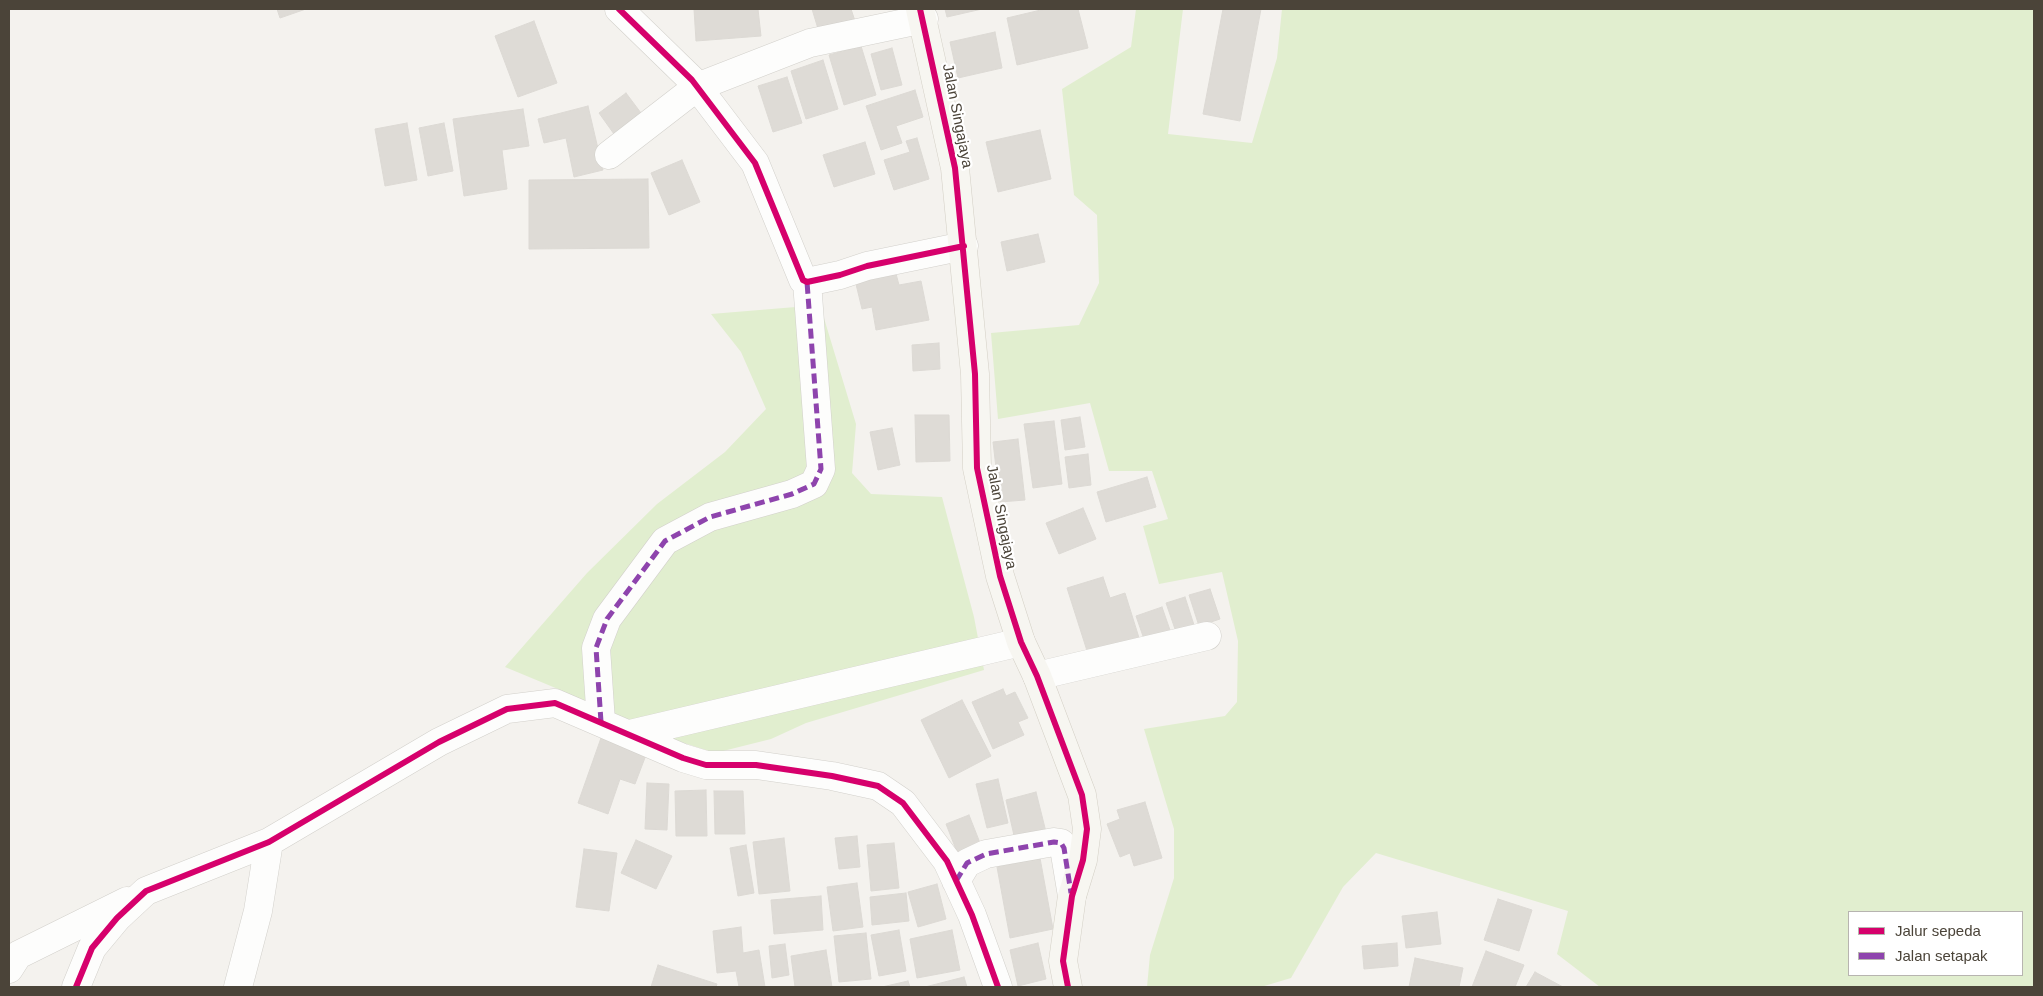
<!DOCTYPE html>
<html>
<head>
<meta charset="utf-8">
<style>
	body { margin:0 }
	#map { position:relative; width:2043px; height:996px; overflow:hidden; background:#f4f2ee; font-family:Helvetica,sans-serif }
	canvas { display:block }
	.frame { position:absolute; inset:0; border:10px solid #4b4439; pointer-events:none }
	.legend { position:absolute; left:1848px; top:911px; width:175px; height:65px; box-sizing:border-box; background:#fff; border:1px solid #b7b4b0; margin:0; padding:6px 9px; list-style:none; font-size:15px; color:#4b4439 }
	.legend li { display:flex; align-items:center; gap:10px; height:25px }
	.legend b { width:25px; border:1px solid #b7b4b0 }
</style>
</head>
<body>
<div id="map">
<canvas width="2043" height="996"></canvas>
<div class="frame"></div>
<ul class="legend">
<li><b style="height:6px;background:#d6006c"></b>Jalur sepeda</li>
<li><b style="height:6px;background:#8e44ad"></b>Jalan setapak</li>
</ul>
</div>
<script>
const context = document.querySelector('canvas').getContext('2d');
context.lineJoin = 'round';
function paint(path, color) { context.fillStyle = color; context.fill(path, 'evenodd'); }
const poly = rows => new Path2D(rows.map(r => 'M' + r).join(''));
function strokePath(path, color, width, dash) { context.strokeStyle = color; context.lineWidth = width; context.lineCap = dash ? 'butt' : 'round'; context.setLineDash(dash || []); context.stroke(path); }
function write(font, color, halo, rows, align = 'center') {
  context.font = font + ' Helvetica,sans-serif'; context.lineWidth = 4.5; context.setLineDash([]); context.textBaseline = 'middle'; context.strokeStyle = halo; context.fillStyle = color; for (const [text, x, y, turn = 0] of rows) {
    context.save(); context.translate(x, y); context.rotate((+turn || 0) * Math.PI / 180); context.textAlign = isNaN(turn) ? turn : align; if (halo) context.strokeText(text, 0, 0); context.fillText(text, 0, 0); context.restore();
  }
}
paint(poly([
	[1136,9,1183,9,1168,134,1252,143,1277,58,1282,9,2034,9,2034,987,1600,987,1557,954,1568,911,1376,853,1343,887,1291,978,1261,987,1147,987,1150,955,1174,878,1174,829,1144,729,1225,716,1237,702,1238,641,1222,572,1159,584,1143,526,1168,519,1152,471,1109,471,1090,403,998,419,991,333,1079,325,1099,283,1097,215,1074,195,1062,89,1131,47],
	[1849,912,2022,912,2022,975,1849,975],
	[820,305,856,424,852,473,871,494,942,497,974,617,984,670,806,723,771,739,715,753,622,723,558,689,505,667,587,573,657,504,725,452,766,409,741,352,711,314]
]), '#e1eecf');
const building = poly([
	[277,9,306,9,280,18,277,9],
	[694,9,758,9,761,36,696,41,694,9],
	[812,9,851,9,855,21,819,32,812,9],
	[945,9,982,9,947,17,945,9],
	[1045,9,1078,9,1088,48,1017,65,1007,18,1045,9],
	[1223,9,1261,9,1240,121,1203,114,1223,9],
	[534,21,557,83,518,97,495,36,534,21],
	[995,32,1002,68,958,78,950,42,995,32],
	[861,46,876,95,844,105,829,55,861,46],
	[892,48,902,85,881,90,871,54,892,48],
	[823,60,838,109,806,119,791,71,823,60],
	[787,77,802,123,773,132,758,86,787,77],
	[915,90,923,117,896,126,902,143,881,150,866,106,915,90],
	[626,93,647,121,619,141,599,113,626,93],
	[588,106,603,170,574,177,566,138,544,143,538,119,588,106],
	[523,109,529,146,502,150,507,189,464,196,453,119,523,109],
	[407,123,417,180,385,186,375,129,407,123],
	[444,123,453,171,428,176,419,128,444,123],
	[1040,130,1051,179,998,192,986,142,1040,130],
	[917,138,929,179,894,190,884,160,910,152,906,141,917,138],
	[865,142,875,174,834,187,823,155,865,142],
	[682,160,700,202,669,215,651,173,682,160],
	[648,179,649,248,529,249,529,180,648,179],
	[1038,234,1045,262,1007,271,1001,242,1038,234],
	[895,270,899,285,921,281,929,320,876,330,872,307,862,309,855,280,895,270],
	[939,343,940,369,913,371,912,345,939,343],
	[915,415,949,415,950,461,916,462,915,415],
	[1080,417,1085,447,1065,450,1061,420,1080,417],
	[1054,421,1062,484,1033,488,1024,424,1054,421],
	[892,428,900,465,878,470,870,432,892,428],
	[1018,439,1025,500,1000,502,993,442,1018,439],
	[1088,454,1091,485,1069,488,1065,457,1088,454],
	[1147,477,1156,507,1106,522,1097,492,1147,477],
	[1083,508,1096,539,1059,554,1046,523,1083,508],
	[1103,577,1110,598,1125,593,1140,641,1089,657,1067,588,1103,577],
	[1210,589,1220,619,1199,626,1189,595,1210,589],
	[1185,597,1194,625,1176,632,1166,603,1185,597],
	[1162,607,1171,633,1145,642,1136,616,1162,607],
	[1003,689,1006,696,1015,692,1028,718,1018,722,1024,735,993,749,972,702,1003,689],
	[962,700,991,756,949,778,921,720,962,700],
	[601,738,646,755,635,784,620,779,608,814,578,803,601,738],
	[998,779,1008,823,987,828,976,784,998,779],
	[647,783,669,784,667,830,645,829,647,783],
	[706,790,707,836,676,836,675,791,706,790],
	[714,791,743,791,745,834,715,834,714,791],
	[1036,792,1046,832,1015,840,1006,800,1036,792],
	[1145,802,1162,858,1134,866,1130,853,1120,857,1107,824,1120,819,1117,810,1145,802],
	[969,815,982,848,959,857,946,824,969,815],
	[857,836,860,867,839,869,835,838,857,836],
	[784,838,790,891,759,894,753,842,784,838],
	[636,840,672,856,656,889,621,873,636,840],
	[894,843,899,888,871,891,867,845,894,843],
	[746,845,754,893,738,896,730,848,746,845],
	[584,849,617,853,609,911,576,907,584,849],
	[1040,858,1053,929,1010,938,997,867,1040,858],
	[857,883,863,927,833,931,827,887,857,883],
	[937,884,946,919,918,927,908,892,937,884],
	[906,893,909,921,872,925,870,897,906,893],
	[821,896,823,930,774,934,771,900,821,896],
	[1498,899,1532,910,1519,951,1484,940,1498,899],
	[1437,912,1441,944,1406,948,1402,916,1437,912],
	[741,927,743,953,759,950,765,987,739,987,736,971,717,973,713,931,741,927],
	[899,930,906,971,879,976,871,935,899,930],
	[952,930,960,970,917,978,910,939,952,930],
	[866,933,871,979,839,982,834,936,866,933],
	[1038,943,1046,979,1018,986,1010,950,1038,943],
	[1397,943,1398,966,1364,969,1362,946,1397,943],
	[785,944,789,975,772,978,769,946,785,944],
	[826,950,832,987,795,987,791,956,826,950],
	[1486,951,1524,965,1515,987,1472,987,1486,951],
	[1415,958,1463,968,1459,987,1409,987,1415,958],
	[658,965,717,984,716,987,651,987,658,965],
	[1535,972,1563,987,1526,987,1535,972],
	[964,977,967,987,925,987,964,977],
	[908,981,910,987,882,987,908,981]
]);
paint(building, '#dedbd6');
strokePath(building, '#dcd9d4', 1);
const street = poly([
	[619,9,692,80,755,163,803,280,807,282,840,275,867,266,964,246],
	[609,155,697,87,810,43,924,19],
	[1037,676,1207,636],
	[601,722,596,648,607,619,665,541,710,517,792,494,814,484,821,469,807,282],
	[630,734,1021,642],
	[956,881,967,863,986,854,1054,842,1061,843,1064,848,1072,896],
	[9,969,18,955,127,901],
	[76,987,92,948,117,918,146,891,269,842,439,742,507,709,555,703,683,758,706,765,756,765,832,776,878,786,903,803,947,861,972,915,998,987],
	[238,987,258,911,269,842]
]);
const secondary = poly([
	[920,9,955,168,975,374,977,468,1000,576,1021,642,1037,676,1082,795,1087,829,1083,860,1072,896,1063,961,1068,987]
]);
strokePath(street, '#d2d0cb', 29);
strokePath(secondary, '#d3cfc5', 29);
strokePath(street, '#fdfdfc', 28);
strokePath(secondary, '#f7f6f1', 28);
strokePath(poly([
	[601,722,596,648,607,619,665,541,710,517,792,494,814,484,821,469,807,282],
	[956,881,967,863,986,854,1054,842,1061,843,1064,848,1071,893]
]), '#8e44ad', 5, [10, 5]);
strokePath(poly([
	[619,9,692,80,755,163,803,280,807,282,840,275,867,266,964,246],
	[920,9,955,168,975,374,977,468,1000,576,1021,642,1037,676,1082,795,1087,829,1083,860,1072,896,1063,961,1068,987],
	[76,987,92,948,117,918,146,891,269,842,439,742,507,709,555,703,683,758,706,765,756,765,832,776,878,786,903,803,947,861,972,915,998,987]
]), '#d6006c', 6);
write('15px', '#4b4439', '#fff', [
	["Jalan Singajaya",957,116,79],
	["Jalan Singajaya",1001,517,79]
]);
</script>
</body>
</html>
